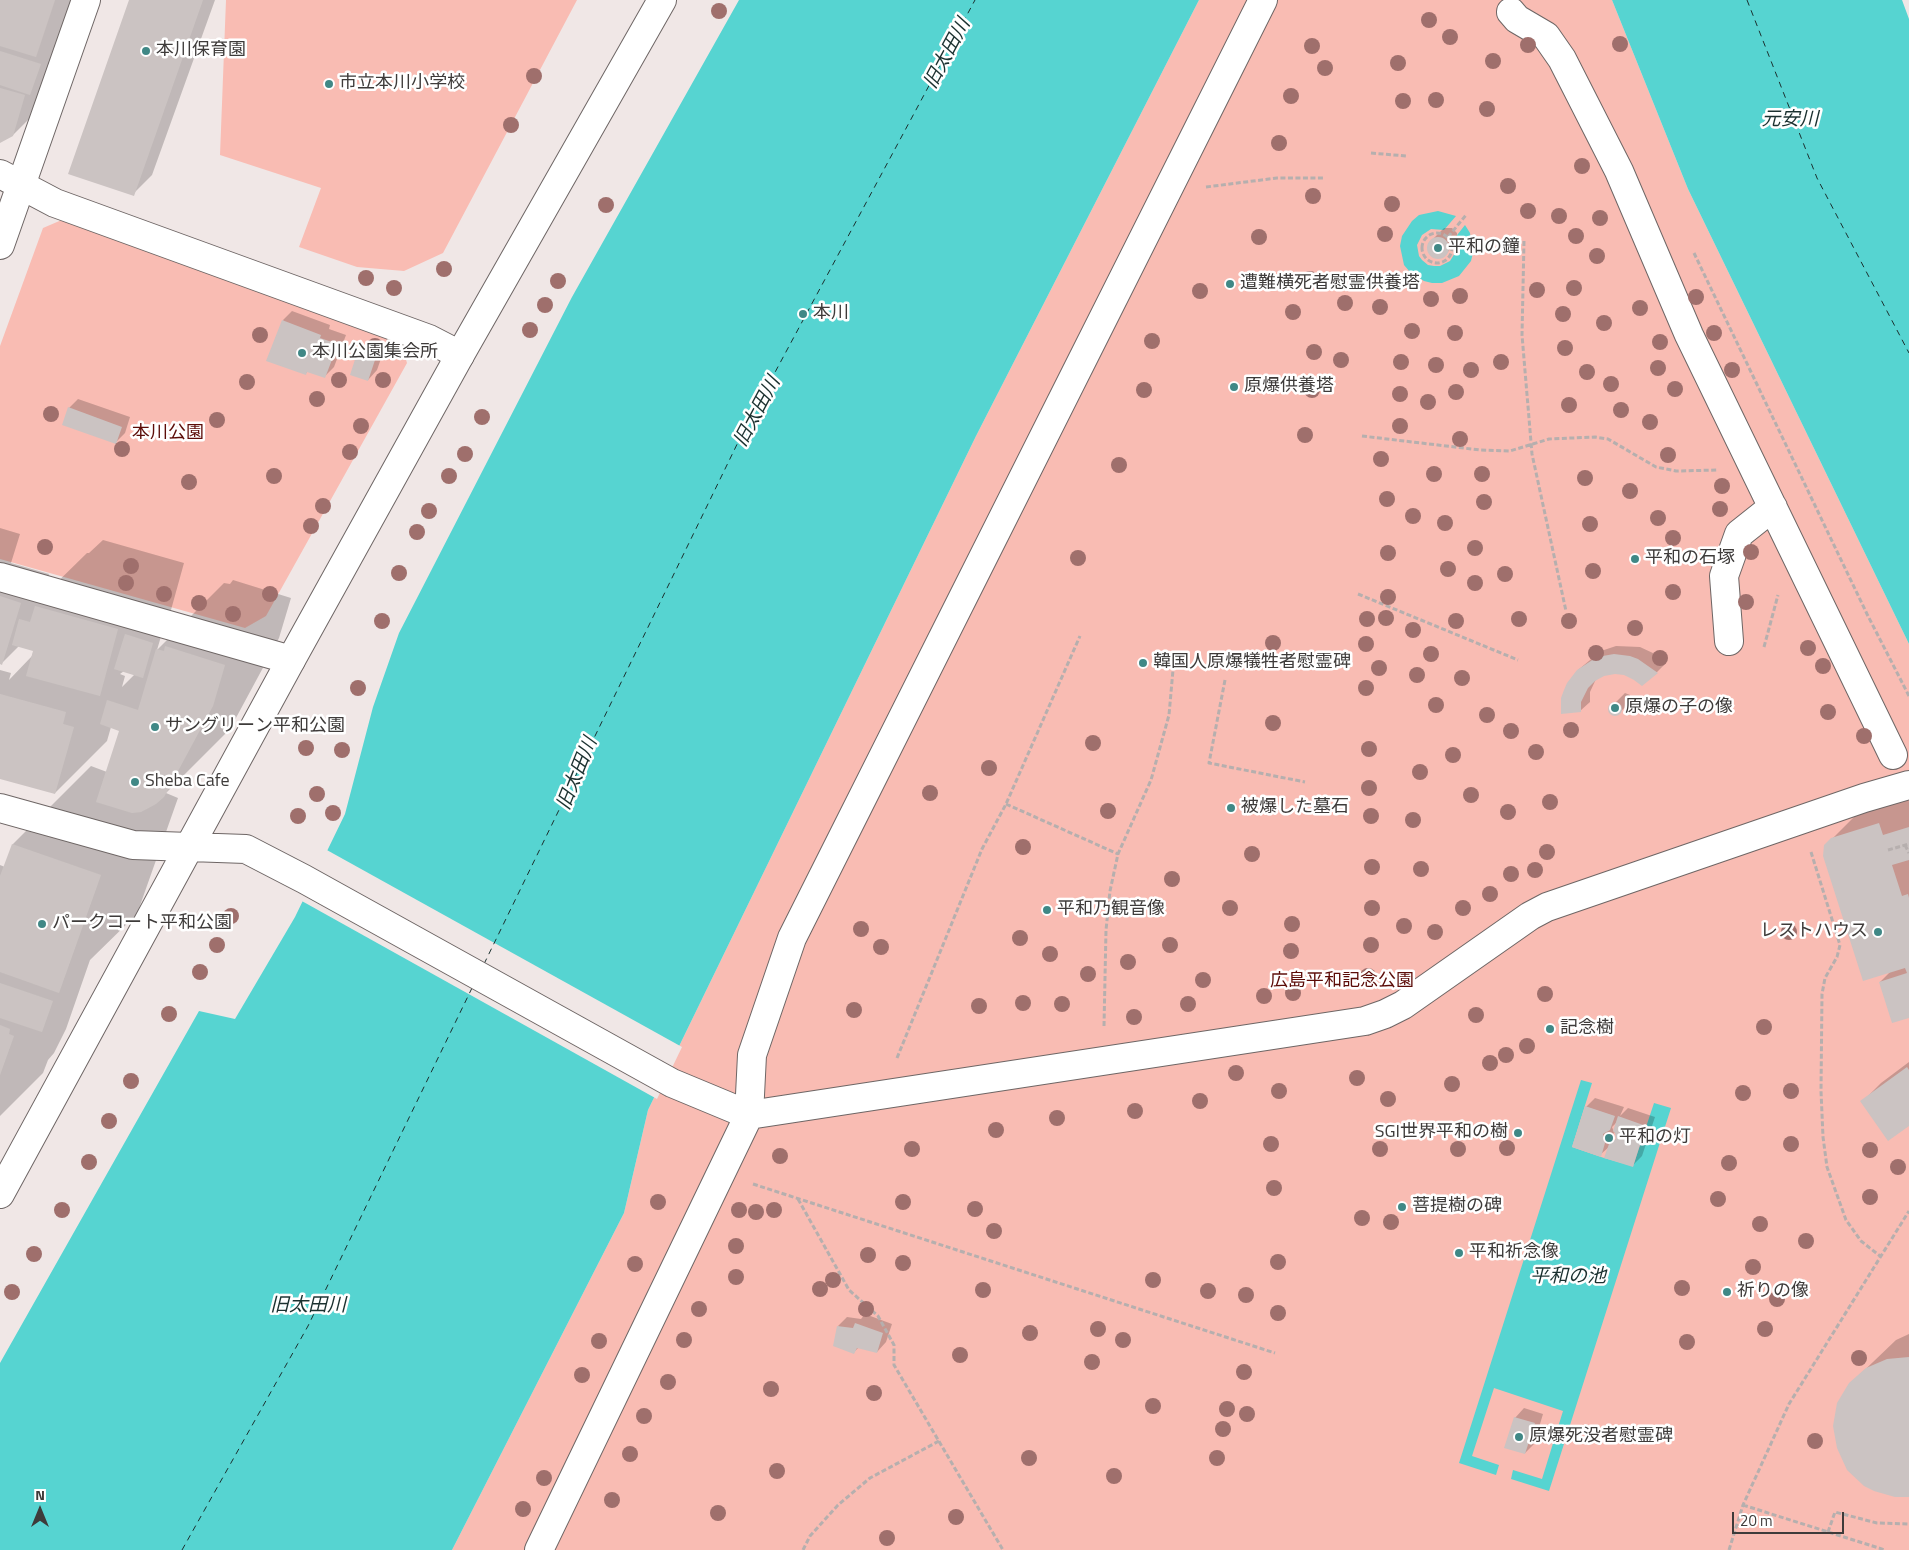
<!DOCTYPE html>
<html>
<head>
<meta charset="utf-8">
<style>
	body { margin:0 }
	#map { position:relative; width:1909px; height:1550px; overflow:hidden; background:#f0e7e6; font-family:"Titillium Web",sans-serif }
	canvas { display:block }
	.north { position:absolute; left:15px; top:1485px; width:50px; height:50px; -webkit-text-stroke:4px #fff; paint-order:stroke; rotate:0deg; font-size:14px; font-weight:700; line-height:20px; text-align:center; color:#3e3b3a }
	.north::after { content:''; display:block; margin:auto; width:18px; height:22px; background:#3e3b3a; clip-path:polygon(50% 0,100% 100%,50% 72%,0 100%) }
	.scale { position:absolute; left:1732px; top:1512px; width:112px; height:22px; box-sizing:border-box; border:2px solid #3e3b3a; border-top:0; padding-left:6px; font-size:15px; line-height:18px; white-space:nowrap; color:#3e3b3a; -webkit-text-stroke:4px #fff; paint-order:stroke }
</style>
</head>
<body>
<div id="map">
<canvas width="1909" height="1550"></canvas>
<div class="north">N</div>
<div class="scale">20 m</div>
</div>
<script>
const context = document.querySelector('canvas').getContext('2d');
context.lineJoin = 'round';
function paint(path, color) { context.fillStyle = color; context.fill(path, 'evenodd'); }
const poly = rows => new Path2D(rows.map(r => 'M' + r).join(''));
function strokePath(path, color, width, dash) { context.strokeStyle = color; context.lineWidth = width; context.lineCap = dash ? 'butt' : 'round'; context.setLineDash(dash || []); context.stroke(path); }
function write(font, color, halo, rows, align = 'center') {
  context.font = font + ' "Titillium Web","Noto Sans JP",sans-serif'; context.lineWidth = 5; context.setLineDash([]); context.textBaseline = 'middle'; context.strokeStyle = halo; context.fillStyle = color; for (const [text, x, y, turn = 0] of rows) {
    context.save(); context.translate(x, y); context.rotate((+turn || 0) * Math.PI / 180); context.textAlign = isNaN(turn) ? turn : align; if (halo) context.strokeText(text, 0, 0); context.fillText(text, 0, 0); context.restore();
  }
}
paint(poly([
	[226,0,577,0,443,253,404,271,357,267,299,247,321,188,220,155],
	[1199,0,1612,0,1688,189,1909,644,1909,1550,452,1550,624,1213,648,1110,976,436],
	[64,219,401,343,407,363,266,616,245,628,0,559,0,346,43,228]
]), '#f9bcb3');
paint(poly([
	[739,0,1199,0,976,436,648,1110,624,1213,452,1550,0,1550,0,1363,199,1011,235,1019,295,917,345,814,373,707,399,633,572,297],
	[1612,0,1902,0,1909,19,1909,644,1688,189],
	[1438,211,1456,216,1444,230,1431,229,1422,235,1417,245,1419,256,1422,260,1428,265,1434,266,1440,266,1450,261,1455,253,1454,239,1465,225,1470,233,1473,253,1471,261,1459,276,1442,283,1432,283,1424,281,1410,272,1404,265,1400,246,1402,236,1412,221,1419,215],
	[1581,1080,1592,1083,1572,1147,1604,1158,1633,1166,1654,1103,1671,1108,1549,1491,1511,1479,1513,1470,1542,1479,1563,1411,1494,1388,1472,1456,1499,1465,1496,1475,1459,1463]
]), '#56d4d1');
paint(poly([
	[325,849,682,1047,657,1099,300,900]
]), '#f0e7e6');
paint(poly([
	[0,0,89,0,50,98,13,135,0,142],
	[131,0,215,0,152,175,133,194],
	[1444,228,1452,228,1457,233,1457,242,1443,257,1435,258,1429,252,1428,244],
	[292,311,330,325,329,329,346,335,334,367,325,376,308,371,305,374,283,320],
	[368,342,385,347,377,370,368,380,359,351],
	[78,399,130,417,125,433,115,443,69,408],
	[0,528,20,534,11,563,49,574,41,598,87,553,89,553,103,540,184,563,166,628,162,633,157,650,224,583,230,584,233,580,291,598,279,638,230,729,166,793,178,798,137,914,90,960,66,1029,54,1053,48,1060,43,1073,0,1116,0,865,5,867,13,844,91,766,107,772,120,730,111,727,107,741,55,793,0,777,0,670,11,673,9,680,32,656,34,650,19,646,2,663,0,662],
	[124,671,135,674,122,687,125,676,120,674],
	[1616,646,1640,647,1655,654,1666,663,1657,672,1625,674,1615,673,1604,675,1596,679,1590,692,1590,702,1580,711,1578,670,1601,651],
	[1625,693,1630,695,1630,703,1620,712,1615,714,1610,711,1610,708],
	[1907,795,1909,802,1909,1017,1880,982,1891,971,1825,846,1861,810],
	[1909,1062,1909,1124,1862,1102,1881,1083],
	[1595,1098,1624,1107,1620,1116,1628,1108,1655,1117,1642,1156,1633,1165,1610,1146,1600,1155,1586,1107],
	[1618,1121,1614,1132,1612,1127],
	[1614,1132,1618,1137,1610,1145],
	[865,1314,892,1324,886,1342,877,1352,859,1347,854,1352,838,1326,847,1317,861,1319],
	[1909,1334,1909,1495,1850,1384,1896,1340],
	[1524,1408,1543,1414,1534,1444,1525,1453,1515,1418]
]), '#0003');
strokePath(poly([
	[1747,0,1817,178,1909,353],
	[484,964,744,430,975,0],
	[182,1550,308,1326,472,988]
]), '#1b3130', 1, [6, 5]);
paint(poly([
	[0,0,55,0,36,57,0,46],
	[129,0,203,0,134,196,68,174],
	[0,51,41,64,30,95,0,85],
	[0,88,25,95,13,136,0,143],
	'1427 248a11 11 0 1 1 22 0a11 11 0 1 1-22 0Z',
	[282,320,321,335,320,338,338,344,325,378,307,372,306,375,266,361],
	[358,350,376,357,368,381,350,375],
	[68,407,122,427,116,444,62,425],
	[0,596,21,603,2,665,0,664],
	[35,606,118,629,100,696,26,676,33,651,12,645,19,619,30,622],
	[125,634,153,643,143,678,114,669],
	[165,646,225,665,213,706,164,797,156,804,141,812,132,813,96,802,119,731,100,724,107,700,138,710,156,649,164,651],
	[1614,654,1630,656,1638,659,1658,673,1642,686,1634,680,1624,675,1615,674,1604,676,1595,681,1588,688,1581,702,1581,712,1561,714,1561,698,1564,690,1567,683,1577,670,1597,657],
	[0,694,66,712,63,724,74,727,55,794,0,779],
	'1608 709a7 7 0 1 1 14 0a7 7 0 1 1-14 0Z',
	[1879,823,1883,835,1909,827,1909,860,1892,865,1902,896,1908,894,1909,898,1909,1018,1892,1023,1879,982,1907,973,1905,968,1863,981,1823,856,1824,845,1831,838],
	[12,844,101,875,59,993,0,972,0,876],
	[0,983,53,1001,42,1032,0,1018],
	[0,1025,10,1029,9,1034,14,1036,0,1075],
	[1907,1067,1909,1070,1909,1126,1888,1141,1860,1101],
	[1585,1106,1615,1116,1610,1130,1603,1134,1603,1138,1605,1143,1601,1157,1572,1147],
	[1618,1116,1646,1126,1633,1167,1604,1158,1609,1144,1616,1139,1615,1133,1613,1131],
	[855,1323,883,1333,877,1353,857,1348,854,1354,833,1346,837,1326,853,1328],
	[1909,1357,1909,1497,1895,1497,1874,1491,1864,1486,1847,1470,1837,1448,1833,1426,1837,1403,1849,1383,1866,1368,1887,1359],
	[1514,1417,1535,1423,1525,1454,1504,1448]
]), '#cbc3c2');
const pedestrian = poly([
	[1511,12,1517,19,1546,36,1562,59,1619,171,1689,335,1893,755],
	[1729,641,1724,576,1739,534,1773,507]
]);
const minor = poly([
	[0,174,55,203,429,339,460,355],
	[0,577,291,660],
	[749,1115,752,1055,792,938,1263,0]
]);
const tertiary = poly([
	[0,245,86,0],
	[0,808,133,845,246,849,304,879,672,1083,749,1115,1365,1021,1385,1014,1403,1005,1530,916,1547,907,1864,798,1909,785],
	[0,1194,291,660,460,355,662,0],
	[539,1550,749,1115]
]);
strokePath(pedestrian, '#6e6665', 30);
strokePath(minor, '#6e6665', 30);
strokePath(tertiary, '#6e6665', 30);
strokePath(poly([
	[1371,153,1406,156],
	[1206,187,1277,178,1324,178],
	'1422 248a15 15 0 1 1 30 0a15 15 0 1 1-30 0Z',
	[1448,237,1466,215],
	[1524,241,1522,335,1532,454,1566,611],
	[1694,253,1867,614,1909,696],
	[1362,436,1480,450,1510,451,1549,439,1595,437,1608,439,1656,467,1676,471,1718,470],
	[1358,594,1518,660],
	[1764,647,1778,595],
	[1225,680,1209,763,1305,782],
	[1006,804,1118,854],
	[1905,845,1909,853],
	[1888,850,1909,844],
	[1811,852,1840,945,1837,957,1825,978,1822,994,1821,1091,1823,1137,1827,1167,1846,1220,1861,1241,1880,1256],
	[1104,1026,1106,930,1110,891,1118,854,1151,780,1169,715,1173,670],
	[897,1058,982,849,1006,804,1080,636],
	[753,1184,1275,1353],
	[798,1199,849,1290,878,1316,894,1345,894,1365,1003,1550],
	[1743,1505,1885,1550],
	[1828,1532,1835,1512,1877,1523,1909,1524],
	[803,1550,810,1536,838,1505,870,1478,939,1441],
	[1729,1550,1743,1505,1789,1404,1909,1211]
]), '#b6afae', 3, [5, 2.5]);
strokePath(pedestrian, '#fff', 28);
strokePath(minor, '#fff', 28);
strokePath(tertiary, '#fff', 28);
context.fillStyle = '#9f6f6c';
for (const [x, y] of [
	[719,11],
	[1429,20],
	[1450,37],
	[1620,44],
	[1528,45],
	[1312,46],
	[1493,61],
	[1398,63],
	[1325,68],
	[534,76],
	[1291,96],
	[1436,100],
	[1403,101],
	[1487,109],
	[511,125],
	[1279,143],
	[1582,166],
	[1508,186],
	[1313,196],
	[1392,204],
	[606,205],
	[1528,211],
	[1559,216],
	[1600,218],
	[1385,234],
	[1576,236],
	[1259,237],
	[1597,256],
	[444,269],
	[366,278],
	[1310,279],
	[558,281],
	[394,288],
	[1574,288],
	[1537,290],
	[1200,291],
	[1460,296],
	[1696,297],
	[1431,299],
	[1345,303],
	[545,305],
	[1380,307],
	[1640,308],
	[1293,312],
	[1563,314],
	[1604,323],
	[530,330],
	[1412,331],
	[1455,333],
	[1714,333],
	[260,335],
	[1152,341],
	[1660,342],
	[375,346],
	[1565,348],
	[1314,352],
	[1341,360],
	[1401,362],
	[1501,362],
	[1436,365],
	[1658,368],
	[1471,370],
	[1732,370],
	[1587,372],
	[339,380],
	[383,380],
	[247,382],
	[1611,384],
	[1675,389],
	[1144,390],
	[1312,390],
	[1456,392],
	[1400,394],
	[317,399],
	[1428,402],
	[1569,405],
	[1621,410],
	[51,414],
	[482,417],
	[217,420],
	[1650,422],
	[361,426],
	[1400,426],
	[1305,435],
	[1460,439],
	[122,449],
	[350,452],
	[465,454],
	[1668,455],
	[1381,459],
	[1119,465],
	[1434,474],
	[1482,474],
	[274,476],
	[449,476],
	[1585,478],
	[189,482],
	[1722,486],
	[1630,491],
	[1387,499],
	[1484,502],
	[323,506],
	[1720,509],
	[429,511],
	[1413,516],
	[1658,518],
	[1445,523],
	[1590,524],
	[311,526],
	[417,532],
	[1673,538],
	[45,547],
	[1475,548],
	[1751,552],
	[1388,553],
	[1078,558],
	[131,566],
	[1448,569],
	[1593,571],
	[399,573],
	[1505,574],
	[126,583],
	[1475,583],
	[1673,592],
	[164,594],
	[270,594],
	[1388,597],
	[1746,602],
	[199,603],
	[233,614],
	[1386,618],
	[1367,619],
	[1519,619],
	[382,621],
	[1456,621],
	[1569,621],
	[1635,628],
	[1413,630],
	[1273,643],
	[1366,644],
	[1808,648],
	[1596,653],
	[1431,654],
	[1660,658],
	[1823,666],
	[1379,668],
	[1417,675],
	[1462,678],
	[358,688],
	[1366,688],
	[1436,705],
	[1828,712],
	[1487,715],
	[1273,723],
	[1571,730],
	[1511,731],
	[1864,736],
	[1093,743],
	[306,748],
	[1369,749],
	[342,750],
	[1536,752],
	[1453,755],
	[989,768],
	[1420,772],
	[1369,788],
	[930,793],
	[317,794],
	[1471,795],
	[1550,802],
	[1108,811],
	[1508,812],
	[333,813],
	[298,816],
	[1371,816],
	[1413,820],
	[1023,847],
	[1547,852],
	[1252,854],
	[1372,867],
	[1421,869],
	[1535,870],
	[1511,874],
	[1172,879],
	[1490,894],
	[1230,908],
	[1372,908],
	[1463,908],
	[231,916],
	[1292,924],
	[1404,926],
	[861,929],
	[1435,932],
	[1789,932],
	[1020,938],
	[217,945],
	[1170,945],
	[1371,945],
	[881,947],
	[1291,951],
	[1050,954],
	[1128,962],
	[200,972],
	[1088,974],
	[1368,976],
	[1203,980],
	[1293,993],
	[1545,994],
	[1264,996],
	[1023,1003],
	[1062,1004],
	[1188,1004],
	[979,1006],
	[854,1010],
	[169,1014],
	[1476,1015],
	[1134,1017],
	[1764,1027],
	[1527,1046],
	[1506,1055],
	[1490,1063],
	[1236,1073],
	[1357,1078],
	[131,1081],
	[1452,1084],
	[1279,1091],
	[1791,1091],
	[1743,1093],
	[1388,1099],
	[1200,1101],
	[1135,1111],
	[1057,1118],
	[109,1121],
	[996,1130],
	[1271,1144],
	[1791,1144],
	[1507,1148],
	[912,1149],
	[1380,1149],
	[1458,1149],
	[1870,1150],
	[780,1156],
	[89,1162],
	[1729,1163],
	[1898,1167],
	[1274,1188],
	[1870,1197],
	[1718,1199],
	[658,1202],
	[903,1202],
	[975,1209],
	[62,1210],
	[739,1210],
	[774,1210],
	[756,1212],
	[1362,1218],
	[1391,1222],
	[1760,1224],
	[994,1231],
	[1806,1241],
	[736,1246],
	[34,1254],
	[868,1255],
	[1278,1262],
	[903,1263],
	[635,1264],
	[1753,1267],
	[736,1277],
	[833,1280],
	[1153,1280],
	[1682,1288],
	[820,1289],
	[983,1290],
	[1208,1291],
	[12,1292],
	[1246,1295],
	[1777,1299],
	[699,1309],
	[866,1309],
	[1278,1313],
	[1098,1329],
	[1765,1329],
	[1030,1333],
	[684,1340],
	[1123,1340],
	[599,1341],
	[1687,1342],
	[960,1355],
	[1859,1358],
	[1092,1362],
	[1244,1372],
	[582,1375],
	[668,1382],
	[771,1389],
	[874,1393],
	[1153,1406],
	[1227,1409],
	[1247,1414],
	[644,1416],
	[1223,1429],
	[1815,1441],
	[630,1454],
	[1029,1458],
	[1217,1458],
	[777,1471],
	[1114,1476],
	[544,1478],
	[612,1500],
	[523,1509],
	[718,1513],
	[956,1517],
	[887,1538]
]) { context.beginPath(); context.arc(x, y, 8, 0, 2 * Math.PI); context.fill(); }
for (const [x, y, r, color] of [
	[146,51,5,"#408886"],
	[329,84,5,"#408886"],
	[1438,248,5,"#408886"],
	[1230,284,5,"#408886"],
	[803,314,5,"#408886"],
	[302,353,5,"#408886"],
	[1234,387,5,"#408886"],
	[1635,559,5,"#408886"],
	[1143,663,5,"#408886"],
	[1615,708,5,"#408886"],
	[155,727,5,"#408886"],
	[135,782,5,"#408886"],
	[1231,808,5,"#408886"],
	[1047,910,5,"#408886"],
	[42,924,5,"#408886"],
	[1878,932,5,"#408886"],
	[1550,1029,5,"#408886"],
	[1518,1133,5,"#408886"],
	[1609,1138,5,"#408886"],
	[1402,1207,5,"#408886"],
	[1459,1253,5,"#408886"],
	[1727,1292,5,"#408886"],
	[1519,1437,5,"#408886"]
]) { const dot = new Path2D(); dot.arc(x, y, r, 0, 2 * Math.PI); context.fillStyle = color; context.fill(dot); strokePath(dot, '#fff', 2); }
write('18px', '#3e3b3a', '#fff', [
	["本川保育園",156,51],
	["市立本川小学校",339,84],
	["平和の鐘",1448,248],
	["遭難横死者慰霊供養塔",1240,284],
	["本川",813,314],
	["本川公園集会所",312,353],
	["原爆供養塔",1244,387],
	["平和の石塚",1645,559],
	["韓国人原爆犠牲者慰霊碑",1153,663],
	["原爆の子の像",1625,708],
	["サングリーン平和公園",165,727],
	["Sheba Cafe",145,782],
	["被爆した墓石",1241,808],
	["平和乃観音像",1057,910],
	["パークコート平和公園",52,924],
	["レストハウス",1868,932,"right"],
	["記念樹",1560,1029],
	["SGI世界平和の樹",1508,1133,"right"],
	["平和の灯",1619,1138],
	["菩提樹の碑",1412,1207],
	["平和祈念像",1469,1253],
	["祈りの像",1737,1292],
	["原爆死没者慰霊碑",1529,1437]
], 'left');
write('18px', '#5c0c08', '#fff', [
	["本川公園",168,434],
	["広島平和記念公園",1342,982]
]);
write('italic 19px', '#1b3130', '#fff', [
	["旧太田川",948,54,-62],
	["元安川",1790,120],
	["旧太田川",758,412,-62],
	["旧太田川",578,774,-68],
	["平和の池",1568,1277],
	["旧太田川",308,1306]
]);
</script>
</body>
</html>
